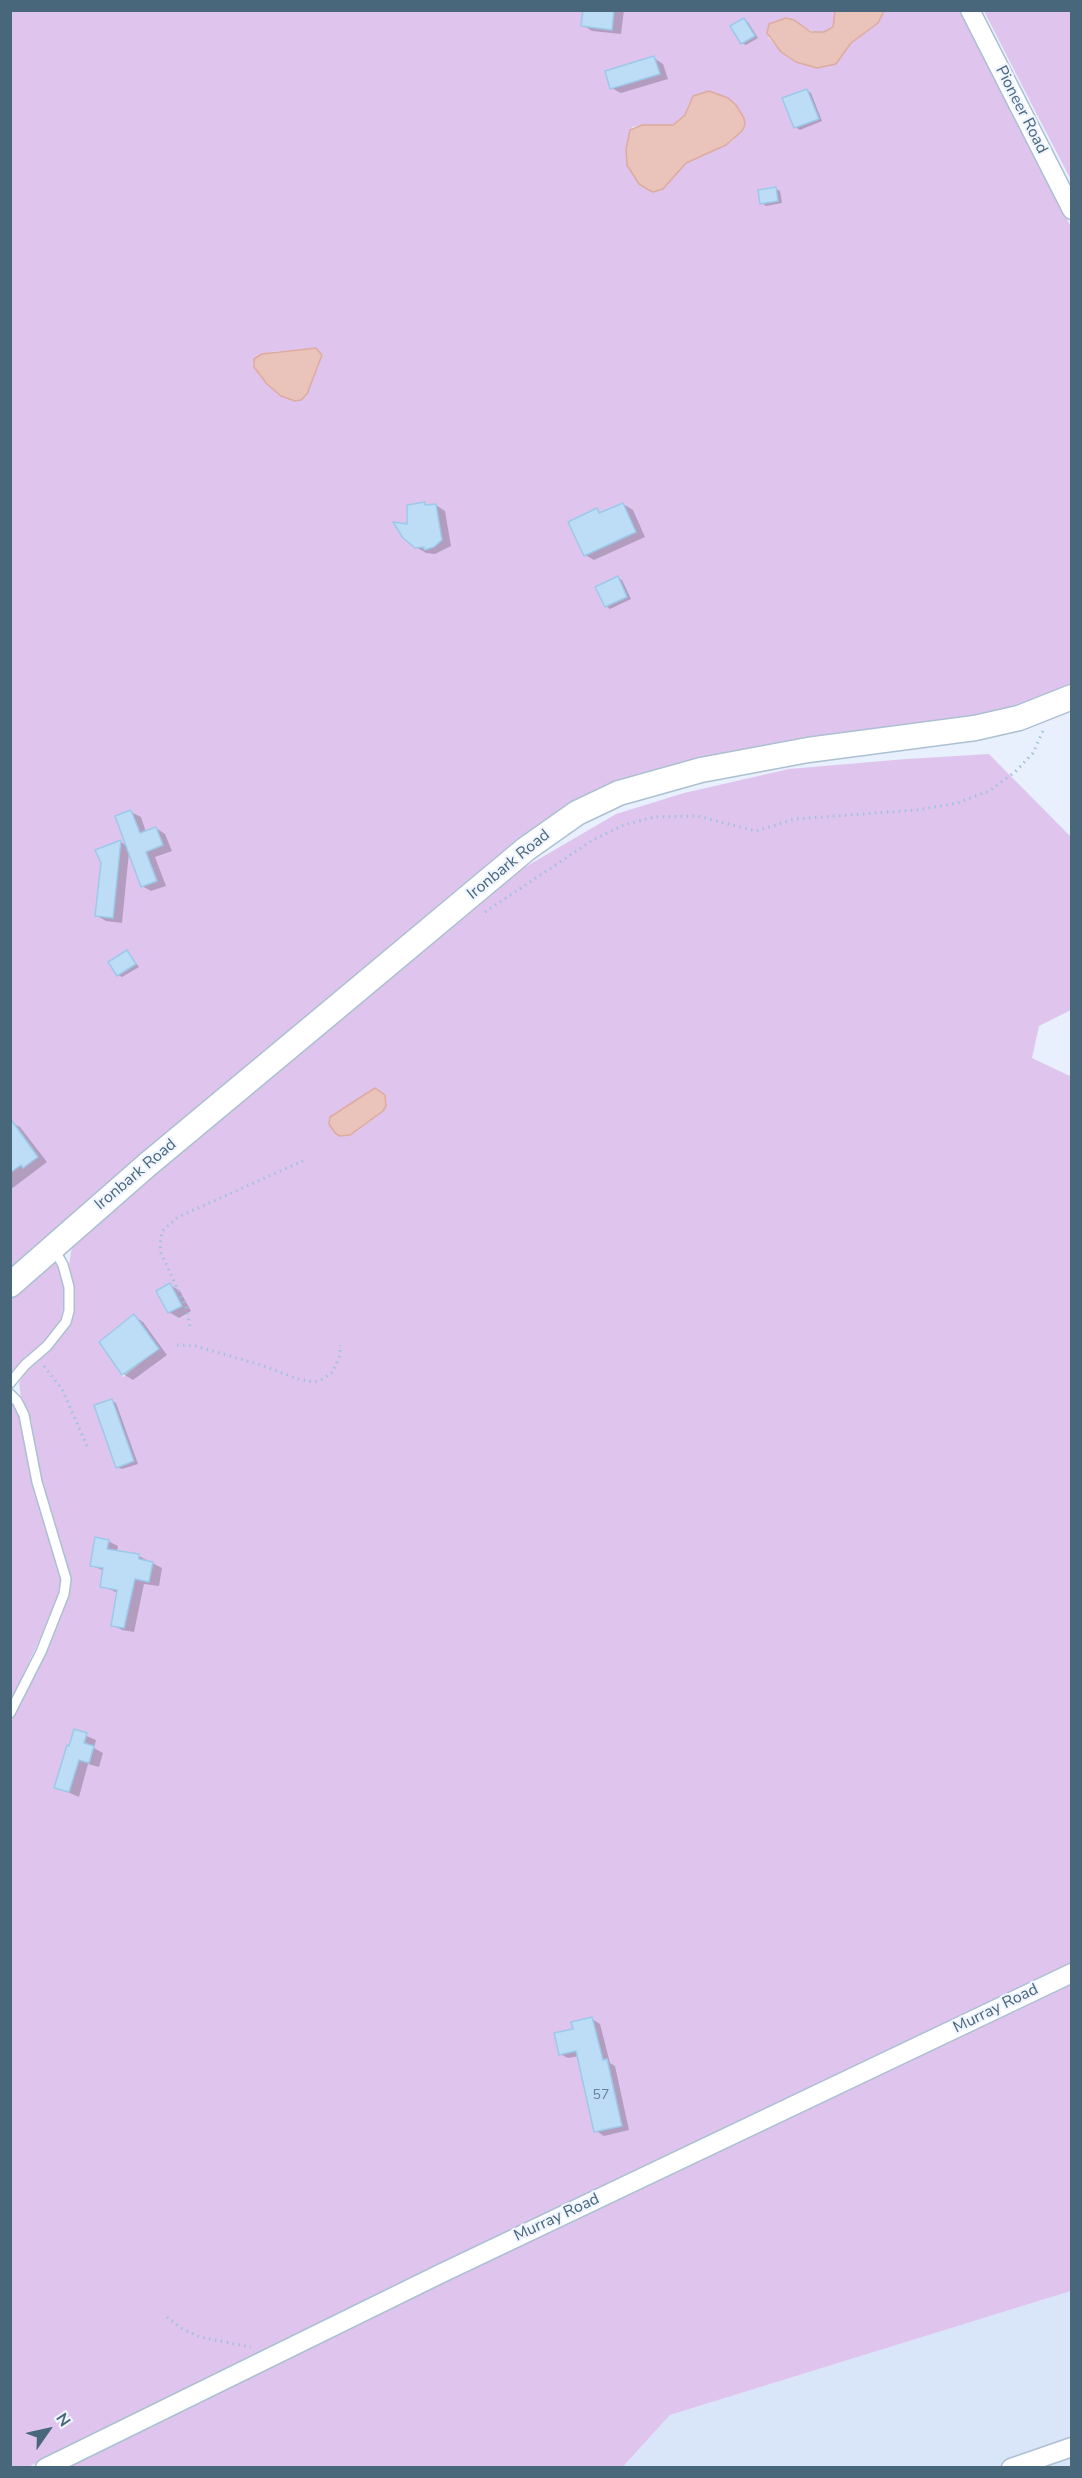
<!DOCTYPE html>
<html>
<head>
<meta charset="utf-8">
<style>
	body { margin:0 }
	#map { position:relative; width:1082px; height:2478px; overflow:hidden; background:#e8f0fe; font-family:"Nunito Sans",sans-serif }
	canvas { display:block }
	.frame { position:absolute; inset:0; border:12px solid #49677b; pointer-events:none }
	.north { position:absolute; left:18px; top:2400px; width:60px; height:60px; -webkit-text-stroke:4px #f0f5ff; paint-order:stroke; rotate:56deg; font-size:16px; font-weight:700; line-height:24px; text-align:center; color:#49677b }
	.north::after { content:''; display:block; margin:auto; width:21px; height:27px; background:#49677b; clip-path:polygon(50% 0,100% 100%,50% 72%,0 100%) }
</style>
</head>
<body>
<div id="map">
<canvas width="1082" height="2478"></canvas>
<div class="frame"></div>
<div class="north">N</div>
</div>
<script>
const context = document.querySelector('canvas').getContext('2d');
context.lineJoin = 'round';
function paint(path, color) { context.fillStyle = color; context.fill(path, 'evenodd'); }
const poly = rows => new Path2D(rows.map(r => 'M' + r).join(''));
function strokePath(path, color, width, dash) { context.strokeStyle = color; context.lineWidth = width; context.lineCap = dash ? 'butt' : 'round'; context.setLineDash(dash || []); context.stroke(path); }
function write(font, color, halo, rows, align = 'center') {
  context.font = font + ' "Nunito Sans",sans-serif'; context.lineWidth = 4.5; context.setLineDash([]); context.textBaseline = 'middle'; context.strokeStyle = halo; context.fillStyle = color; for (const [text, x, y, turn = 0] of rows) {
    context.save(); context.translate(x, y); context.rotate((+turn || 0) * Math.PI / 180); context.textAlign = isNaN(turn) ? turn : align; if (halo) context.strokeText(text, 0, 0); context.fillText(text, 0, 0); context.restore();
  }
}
paint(poly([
	[1071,2291,1071,2467,623,2468,670,2415]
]), '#d9e5f9');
paint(poly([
	[11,11,835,11,835,23,830,30,817,33,805,28,768,37,781,52,796,62,817,68,836,64,851,43,878,23,884,11,961,11,1071,227,1071,685,1030,703,995,713,710,758,625,779,585,796,564,808,11,1272],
	[728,98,740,111,745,125,732,141,726,145,686,163,666,185,627,165,626,149,632,127,642,125,673,125,685,115,690,101],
	[316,348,315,371,304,397,267,384,254,367,253,363,271,352],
	[618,576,627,597,605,607,596,587],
	[984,11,1071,11,1071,180,1032,105],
	[989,754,1071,837,1071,1010,1039,1026,1032,1058,1072,1077,1071,1963,330,2319,28,2467,11,2468,11,1720,47,1649,70,1587,67,1571,42,1481,31,1420,21,1398,19,1383,24,1374,52,1346,73,1290,69,1265,72,1246,75,1241,503,880,616,814,684,793,789,769,906,759],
	[372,1090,383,1111,350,1135,333,1114,355,1103],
	[133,1315,158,1349,123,1377,99,1342],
	[55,1263,59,1265,65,1285,62,1318,42,1344,11,1373,11,1297,49,1265],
	[11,1399,17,1407,22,1424,29,1470,62,1572,62,1586,39,1641,11,1700],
	[1071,1981,1071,2291,670,2415,623,2467,62,2468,439,2282]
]), '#dfc5ee');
const water = poly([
	[835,11,884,11,878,23,851,43,836,64,817,68,796,62,781,52,767,33,769,24,786,18,794,20,811,32,824,32,833,27,835,11],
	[709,91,728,98,736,105,744,118,745,125,742,131,726,145,686,163,663,189,653,192,647,189,639,184,627,165,626,149,630,130,642,125,673,125,685,115,693,96,709,91],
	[316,348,322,355,307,394,301,400,295,401,281,396,267,384,254,367,254,359,262,354,316,348],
	[375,1088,385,1095,386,1106,383,1111,350,1135,340,1136,335,1133,329,1124,330,1117,375,1088]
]);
paint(water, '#eac3ba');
strokePath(water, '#ddab9f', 1.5);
paint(poly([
	[584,10,624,10,621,34,592,31,583,25],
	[744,20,748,22,758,38,746,45,742,43],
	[654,58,663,64,668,79,621,93,611,88],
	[807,90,811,93,822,121,800,130,795,127],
	[775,188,780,191,782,203,766,206,762,203],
	[424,504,429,506,436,505,445,511,451,546,435,554,426,553,416,547,409,526],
	[623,504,633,510,645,537,594,560,585,555,597,510,603,514],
	[618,578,622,580,631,599,610,609,606,606],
	[131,812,141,817,146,832,156,828,165,834,172,851,155,857,166,886,151,891,142,886,129,852,122,923,106,921,97,916,121,842,127,846],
	[127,952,139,967,122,977,118,975],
	[10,1122,20,1127,47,1162,10,1190],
	[170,1285,180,1291,191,1311,179,1318,169,1312],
	[134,1316,143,1322,167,1355,133,1380,123,1374,101,1343],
	[112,1401,116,1403,138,1464,122,1469,117,1467],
	[108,1541,118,1546,117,1552,139,1556,162,1568,159,1586,144,1584,134,1632,122,1630,113,1625,118,1593,102,1586,104,1571,91,1565],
	[75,1731,96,1740,94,1748,103,1753,99,1767,88,1764,79,1797,56,1787],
	[592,2019,600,2024,610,2063,615,2066,629,2130,604,2136,596,2131,579,2056,568,2058,560,2054]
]), '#0003');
const building = poly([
	[583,10,614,10,612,30,581,26,583,10],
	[744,18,755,36,741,44,730,26,744,18],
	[654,56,660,74,610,89,605,71,654,56],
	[807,89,819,119,794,128,782,98,807,89],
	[776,187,778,201,760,204,758,190,776,187],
	[425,502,425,505,436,504,442,540,434,547,424,550,424,547,415,548,403,538,393,522,407,524,407,505,425,502],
	[623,503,636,532,584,556,568,522,597,508,599,513,623,503],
	[618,576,627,597,605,607,595,587,618,576],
	[131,810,140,833,156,827,163,845,146,852,157,881,141,887,115,816,131,810],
	[121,840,113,918,95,916,101,863,95,850,121,840],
	[127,950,136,964,117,976,108,962,127,950],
	[10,1118,38,1157,23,1168,21,1165,10,1173,10,1118],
	[170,1283,182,1306,168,1313,156,1291,170,1283],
	[134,1314,159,1349,122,1375,99,1342,134,1314],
	[112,1399,134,1461,116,1468,94,1405,112,1399],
	[95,1537,109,1540,107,1549,139,1554,139,1559,153,1562,149,1582,135,1579,124,1628,111,1626,117,1590,100,1587,103,1568,90,1566,95,1537],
	[74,1729,87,1733,84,1743,94,1746,89,1763,79,1760,69,1792,54,1788,67,1745,69,1746,74,1729],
	[592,2017,603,2060,607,2059,622,2126,594,2132,576,2051,559,2055,554,2033,573,2029,571,2022,592,2017]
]);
paint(building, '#bdddf6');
strokePath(building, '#9cc9ea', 1.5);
const service = poly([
	[10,1383,25,1365,47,1346,66,1322,69,1311,69,1287,63,1265,54,1249],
	[10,1394,17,1401,24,1415,37,1482,66,1579,64,1594,41,1652,10,1713]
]);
const minor = poly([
	[970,10,1072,210],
	[45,2468,442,2273,1072,1973],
	[1011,2468,1072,2447]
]);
const tertiary = poly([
	[10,1285,147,1165,332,1011,526,849,577,813,619,793,701,770,808,750,975,728,1019,718,1072,697]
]);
strokePath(service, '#acc0d2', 12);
strokePath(minor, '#acc0d2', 21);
strokePath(tertiary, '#acc0d2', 27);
strokePath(poly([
	[485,912,593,840,624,825,654,817,697,816,756,831,795,819,917,810,957,803,989,791,1015,772,1033,753,1043,731],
	[10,1239,16,1239],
	[190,1326,186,1307,161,1253,160,1246,162,1231,178,1217,307,1159],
	[177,1345,195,1346,258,1364,298,1379,314,1382,321,1380,333,1372,340,1355,340,1345],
	[44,1366,62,1389,87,1446],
	[167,2317,181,2328,200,2337,251,2347]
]), '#9fc2dc', 3, [1.5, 4.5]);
strokePath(service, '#fff', 9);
strokePath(minor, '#fff', 18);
strokePath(tertiary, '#fff', 24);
write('14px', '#66849a', null, [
	["57",601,2096]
]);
write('16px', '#49677b', '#f0f5ff', [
	["Pioneer Road",1021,110,63],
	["Ironbark Road",509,865,-39],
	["Ironbark Road",136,1175,-40],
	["Murray Road",996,2009,-26],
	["Murray Road",557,2218,-25]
]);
</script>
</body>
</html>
